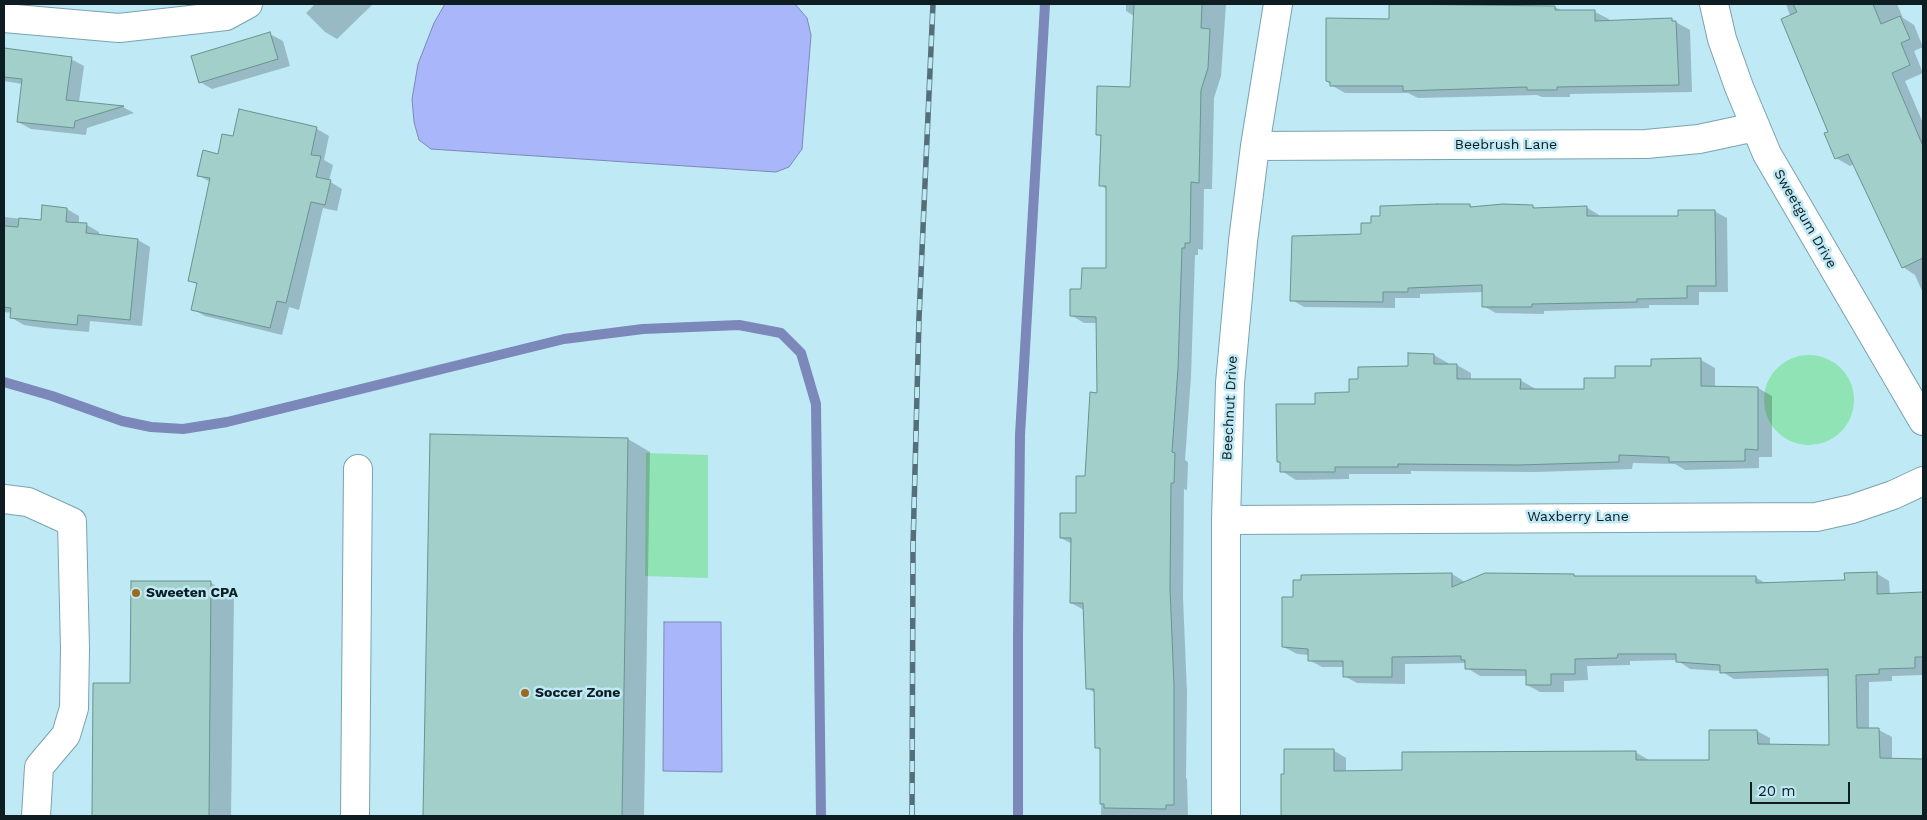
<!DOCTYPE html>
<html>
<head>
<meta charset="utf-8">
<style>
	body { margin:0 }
	#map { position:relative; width:1927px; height:820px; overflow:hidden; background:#bee9f5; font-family:"Work Sans",sans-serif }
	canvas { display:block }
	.frame { position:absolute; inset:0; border:5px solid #0d1d22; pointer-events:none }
	.scale { position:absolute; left:1750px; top:782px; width:100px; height:22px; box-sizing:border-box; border:2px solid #0d1d22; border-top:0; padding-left:6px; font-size:15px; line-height:18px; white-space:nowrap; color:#0d1d22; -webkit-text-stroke:4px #bee9f5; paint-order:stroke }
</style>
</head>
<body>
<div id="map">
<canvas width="1927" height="820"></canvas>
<div class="frame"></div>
<div class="scale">20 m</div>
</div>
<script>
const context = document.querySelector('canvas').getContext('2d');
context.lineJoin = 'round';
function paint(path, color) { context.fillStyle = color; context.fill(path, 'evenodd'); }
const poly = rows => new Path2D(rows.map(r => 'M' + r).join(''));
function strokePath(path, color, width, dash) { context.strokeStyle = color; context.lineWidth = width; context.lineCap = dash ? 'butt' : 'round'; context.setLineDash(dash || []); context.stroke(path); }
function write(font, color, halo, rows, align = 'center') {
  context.font = font + ' "Work Sans",sans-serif'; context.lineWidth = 5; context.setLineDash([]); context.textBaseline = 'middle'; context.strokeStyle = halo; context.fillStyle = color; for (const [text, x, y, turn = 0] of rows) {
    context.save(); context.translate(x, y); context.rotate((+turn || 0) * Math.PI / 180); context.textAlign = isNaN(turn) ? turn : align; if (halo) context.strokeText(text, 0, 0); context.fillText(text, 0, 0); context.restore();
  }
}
paint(poly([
	'1764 400a45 45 0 1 1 90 0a45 45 0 1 1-90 0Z',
	[646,453,708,455,708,578,645,576]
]), '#90e3b5');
const water = poly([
	[445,4,795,4,807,18,811,35,802,149,789,167,776,172,431,149,419,140,414,122,412,99,418,64,434,23,445,4],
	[664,622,721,622,722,772,663,771,664,622]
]);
paint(water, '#aab6fa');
strokePath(water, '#7b88b9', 1);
paint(poly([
	[315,4,373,4,337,39,325,32,306,13],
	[1126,4,1226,4,1221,76,1214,98,1212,189,1204,189,1203,250,1198,249,1198,255,1195,255,1191,376,1185,460,1188,462,1187,490,1184,489,1183,597,1187,693,1186,778,1187,779,1188,816,1101,816,1102,751,1096,747,1095,693,1087,688,1084,610,1071,603,1072,544,1061,538,1077,514,1087,478,1098,394,1098,323,1084,323,1071,315,1083,291,1107,269,1108,190,1100,185,1102,137,1097,134,1131,88,1134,16,1126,11],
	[1390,4,1507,4,1507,7,1555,7,1562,11,1595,12,1609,19,1608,22,1672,20,1690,30,1692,92,1570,94,1570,97,1542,97,1537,95,1418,98,1408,93,1345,93,1331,85,1327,81,1390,20],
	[1786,4,1897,4,1903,18,1914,25,1923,47,1914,51,1923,73,1905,81,1923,123,1923,293,1915,275,1903,267,1854,164,1850,166,1836,158,1830,132],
	[270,34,283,41,290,66,212,89,200,82],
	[4,49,71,59,84,66,79,102,123,107,134,113,87,128,86,135,31,129,18,122,22,84,4,81],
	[240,110,317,129,329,136,324,160,333,165,329,181,342,189,337,211,323,208,299,310,289,307,282,335,205,316,192,309,198,285,189,280,210,182,198,175,219,156,234,137],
	[1469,205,1474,208,1532,206,1537,209,1586,207,1599,215,1599,218,1680,217,1714,211,1727,218,1728,292,1699,292,1699,305,1649,305,1649,308,1544,311,1544,314,1496,313,1483,306,1484,292,1420,294,1420,298,1395,298,1395,308,1304,307,1292,300,1381,217],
	[43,207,67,209,79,216,79,224,87,225,99,232,99,236,138,240,150,247,142,326,90,321,89,332,44,328,24,325,12,318,12,313,4,312,4,217,42,221],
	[1434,355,1448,363,1448,365,1457,365,1471,373,1471,380,1520,380,1534,388,1534,390,1585,390,1652,367,1701,360,1715,368,1715,388,1758,388,1772,396,1772,457,1759,457,1759,468,1685,470,1675,464,1633,463,1632,469,1534,472,1411,471,1411,474,1349,474,1349,479,1296,480,1282,471,1281,463,1278,461,1316,405,1350,393,1360,380,1409,367],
	[431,435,628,439,650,452,644,816,424,816],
	[1876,573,1889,581,1890,595,1923,593,1923,675,1892,676,1892,681,1869,682,1869,730,1879,730,1892,737,1892,760,1923,760,1923,816,1284,816,1333,750,1346,758,1346,772,1404,772,1635,752,1649,760,1710,761,1710,731,1757,731,1770,738,1770,746,1830,746,1829,676,1734,679,1721,671,1690,669,1677,660,1630,661,1630,665,1587,666,1588,680,1564,681,1564,692,1540,692,1527,685,1527,676,1480,676,1467,668,1466,663,1405,664,1405,684,1357,683,1344,676,1344,667,1322,667,1309,660,1309,655,1297,654,1284,647,1452,574,1465,582,1573,575,1577,577,1755,577,1767,584,1846,581],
	[132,582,211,583,234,596,231,816,93,816,94,684,131,684]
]), '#0003');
strokePath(poly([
	[4,382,52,396,122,421,151,427,183,429,227,422,564,339,643,329,739,325,781,333,801,353,816,404,821,816],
	[1018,816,1018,635,1020,435,1045,4]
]), '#7b88b9', 10);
const building = poly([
	[1134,4,1202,4,1201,28,1210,29,1208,68,1201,90,1199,183,1191,182,1190,243,1185,243,1185,248,1182,248,1178,368,1172,452,1175,453,1174,483,1171,483,1170,589,1174,685,1174,805,1166,805,1166,809,1104,808,1104,804,1100,804,1100,748,1095,748,1094,689,1086,689,1083,603,1070,603,1071,538,1060,538,1060,513,1076,513,1076,476,1085,476,1090,392,1097,393,1096,317,1070,316,1070,289,1081,289,1082,268,1106,268,1106,186,1099,186,1101,135,1096,135,1097,86,1130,87,1134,4],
	[1389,4,1555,6,1555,10,1595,10,1595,21,1672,18,1672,21,1676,21,1679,85,1557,87,1557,90,1527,90,1527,87,1403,91,1403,86,1330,86,1330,82,1326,81,1326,18,1389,19,1389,4],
	[1793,4,1873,4,1881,24,1900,16,1910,39,1901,43,1910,65,1892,73,1923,146,1923,258,1902,268,1848,154,1835,159,1824,133,1828,132,1781,19,1797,12,1793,4],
	[270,32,278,59,199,83,191,56,270,32],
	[4,48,72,57,66,100,124,106,75,121,74,128,17,122,22,79,4,77,4,48],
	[239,109,317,127,311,155,321,156,316,177,331,180,325,205,311,202,286,303,277,301,270,328,191,310,197,283,188,281,210,178,197,176,203,150,218,154,222,134,233,136,239,109],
	[1437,204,1470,204,1470,207,1503,204,1533,205,1533,208,1587,206,1587,216,1678,216,1678,210,1715,210,1716,286,1687,286,1687,298,1637,299,1637,302,1532,304,1532,307,1482,307,1482,285,1408,288,1408,292,1383,292,1383,302,1290,301,1292,236,1361,234,1361,223,1371,223,1371,216,1380,216,1380,206,1437,204],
	[42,205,67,208,66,222,87,223,86,233,138,239,130,320,78,315,77,325,10,318,11,308,4,307,4,226,18,227,19,218,41,220,42,205],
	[1408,353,1434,354,1434,364,1457,364,1457,379,1521,379,1520,389,1584,389,1584,378,1615,378,1615,366,1651,366,1651,359,1701,358,1701,386,1758,387,1758,450,1745,449,1745,461,1669,462,1669,457,1619,455,1619,462,1518,465,1398,464,1398,467,1335,467,1335,472,1280,472,1280,462,1277,462,1276,404,1315,404,1315,393,1349,392,1349,379,1358,379,1358,367,1408,366,1408,353],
	[430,434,628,438,622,816,423,816,430,434],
	[1877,572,1877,594,1923,592,1923,657,1915,657,1915,668,1879,669,1879,674,1856,675,1857,728,1879,728,1880,758,1923,759,1923,816,1283,816,1281,815,1281,774,1284,774,1284,749,1334,749,1334,771,1402,770,1402,752,1636,751,1636,760,1709,760,1709,730,1757,730,1758,744,1829,745,1828,669,1720,673,1720,665,1676,662,1676,654,1618,654,1617,658,1575,659,1575,674,1551,674,1551,685,1526,685,1526,670,1465,669,1465,660,1461,660,1461,656,1392,657,1392,677,1343,677,1343,661,1308,661,1308,649,1282,647,1282,597,1293,597,1293,580,1301,580,1301,575,1452,573,1452,587,1485,573,1574,574,1574,576,1756,576,1756,583,1845,580,1844,573,1877,572],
	[131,581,211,581,209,816,92,816,93,683,130,683,131,581]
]);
paint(building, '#a2cfca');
strokePath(building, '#68938f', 1);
const minor = poly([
	[1714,4,1722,39,1739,87,1767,154,1923,421],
	[4,18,119,28,226,16,248,4],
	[1255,146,1646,144,1699,139,1755,127],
	[4,499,28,502,72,522,75,649,74,708,66,735,39,767,36,816],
	[1226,520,1816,517,1852,509,1893,495,1923,481],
	[355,816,358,469],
	[1226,816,1226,520,1230,383,1243,241,1255,146,1278,4]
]);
strokePath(minor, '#7aa3ae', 30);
strokePath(minor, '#fff', 28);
const rail = poly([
	[912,816,913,547,919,318,933,4]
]);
strokePath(rail, '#546f77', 5.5);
strokePath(rail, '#bee9f5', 4, [11]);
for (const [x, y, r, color] of [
	[136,593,5,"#9d6920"],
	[525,693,5,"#9d6920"]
]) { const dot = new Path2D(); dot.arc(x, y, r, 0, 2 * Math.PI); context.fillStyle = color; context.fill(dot); strokePath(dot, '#bee9f5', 2); }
write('14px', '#0d1d22', '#bee9f5', [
	["Beebrush Lane",1506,145],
	["Sweetgum Drive",1805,219,60],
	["Beechnut Drive",1230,408,-87],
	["Waxberry Lane",1578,517]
]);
write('bold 14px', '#0d1d22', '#bee9f5', [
	["Sweeten CPA",146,593],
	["Soccer Zone",535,693]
], 'left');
</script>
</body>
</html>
